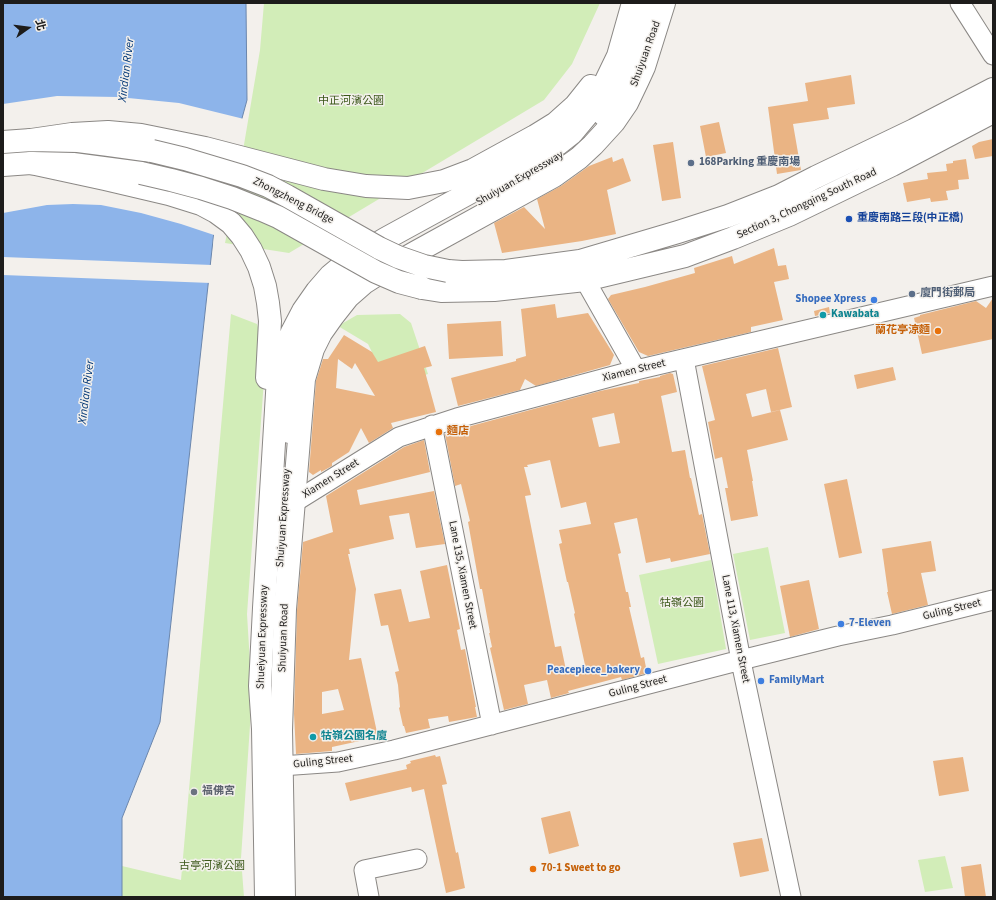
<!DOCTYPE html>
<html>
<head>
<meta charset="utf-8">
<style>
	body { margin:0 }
	#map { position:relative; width:996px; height:900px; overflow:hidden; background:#f3f0ec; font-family:"Source Sans 3","Noto Sans TC",sans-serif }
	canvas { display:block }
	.frame { position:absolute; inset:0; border:4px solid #1d1c1b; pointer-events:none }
	.north { position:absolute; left:8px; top:8px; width:40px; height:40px; -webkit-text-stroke:3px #f3f0ec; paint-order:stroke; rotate:76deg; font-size:11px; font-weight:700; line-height:16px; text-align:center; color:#1d1c1b }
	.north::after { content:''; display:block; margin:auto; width:14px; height:18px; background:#1d1c1b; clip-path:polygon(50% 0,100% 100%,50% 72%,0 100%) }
</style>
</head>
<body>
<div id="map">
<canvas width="996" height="900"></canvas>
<div class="frame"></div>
<div class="north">北</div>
</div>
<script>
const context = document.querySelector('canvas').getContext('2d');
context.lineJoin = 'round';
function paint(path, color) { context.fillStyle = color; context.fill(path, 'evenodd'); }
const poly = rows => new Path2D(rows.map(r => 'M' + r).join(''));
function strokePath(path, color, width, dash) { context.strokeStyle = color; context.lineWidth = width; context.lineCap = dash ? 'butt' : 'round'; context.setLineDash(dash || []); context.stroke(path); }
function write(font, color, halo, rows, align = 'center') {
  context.font = font + ' "Source Sans 3","Noto Sans TC",sans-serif'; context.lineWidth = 3; context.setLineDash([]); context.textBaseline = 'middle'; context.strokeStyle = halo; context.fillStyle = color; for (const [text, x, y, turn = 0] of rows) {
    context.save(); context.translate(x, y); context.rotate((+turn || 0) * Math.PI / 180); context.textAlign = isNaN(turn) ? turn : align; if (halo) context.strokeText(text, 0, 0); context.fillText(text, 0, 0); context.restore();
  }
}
paint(poly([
	[264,3,600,3,572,64,544,100,289,253,225,243,238,180,260,50],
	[231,314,257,324,266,352,247,614,252,696,241,858,244,897,122,897,122,866,181,880],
	[400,314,411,323,428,374,389,387,368,344,338,326,357,315],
	[768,547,785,633,750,640,733,554],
	[711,560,726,649,658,664,639,575],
	[945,856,953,888,925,892,918,860]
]), '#d2edb8');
const water = poly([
	[3,3,246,3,247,100,230,162,215,222,160,722,122,818,122,897,3,897,3,3]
]);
paint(water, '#8db4ea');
strokePath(water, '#6b86ac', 1);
paint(poly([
	[57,96,118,97,179,103,244,119,232,162,217,222,211,283,3,275,3,257,212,265,214,235,181,224,141,213,101,205,73,204,47,205,3,213,3,104]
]), '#f3f0ec');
paint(poly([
	[851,75,855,104,827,108,829,119,793,124,801,170,777,174,768,107,808,101,805,83],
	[719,122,726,153,706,157,700,126],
	[993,139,993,156,975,159,972,146,979,142],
	[673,142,681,198,662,201,653,145],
	[612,157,613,162,623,158,631,181,607,190,616,234,582,241,502,253,494,223,524,207,545,229,537,199,561,186,589,166],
	[966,159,969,179,958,180,959,189,946,191,948,200,931,202,930,198,907,202,903,183,928,179,927,173,947,171,946,164,953,163,953,161],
	[774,248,778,266,786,265,789,279,774,282,783,320,751,327,751,332,648,356,639,352,608,299,611,295,645,287,695,273,694,268,732,256,734,264],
	[993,298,993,339,922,354,914,318,920,316,920,315,976,301,986,308],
	[555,304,557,318,588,313,614,355,610,365,536,386,525,379,520,390,458,406,451,378,516,361,516,359,526,356,521,309],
	[829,307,830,313,815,316,814,311],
	[501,321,503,356,449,359,447,324],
	[344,335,372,352,378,362,425,346,432,366,424,368,436,412,391,423,393,428,369,443,361,428,349,452,332,463,332,466,321,472,321,470,313,475,309,472,316,381,323,359,328,359],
	[338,359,352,369,355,363,375,396,336,388],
	[778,348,792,407,771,412,766,389,746,394,752,417,780,410,788,440,747,450,753,481,752,481,758,516,731,521,725,488,728,488,722,457,715,459,708,422,715,420,702,366],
	[893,367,896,380,857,389,854,375],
	[670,373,673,374,677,392,661,396,672,452,685,450,690,478,691,478,699,515,702,514,710,554,671,562,670,558,646,563,637,518,614,523,621,553,618,554,626,592,628,592,631,607,629,607,641,658,644,657,647,673,622,680,621,677,568,691,569,693,551,698,547,680,524,685,528,704,504,710,490,648,492,647,489,633,490,633,482,589,480,589,468,522,470,521,461,484,455,486,445,434,460,429,600,391,639,383,639,381,660,377,660,376],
	[614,413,620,443,599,447,592,418],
	[550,460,561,508,586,502,591,524,559,530,562,543,559,544,567,582,568,582,575,613,574,614,585,665,566,670,561,646,555,647,525,496,531,495,524,467,528,467,527,465],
	[424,440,430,472,357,490,360,505,434,491,445,544,416,548,409,513,389,516,394,539,349,549,350,554,348,554,356,589,349,660,361,658,378,737,332,747,332,751,296,754,294,714,297,610,303,542,333,532,326,496,404,447],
	[338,689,344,710,322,714,322,692],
	[847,479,862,553,839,558,824,484],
	[931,541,936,571,921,573,928,605,892,614,887,592,888,592,882,549],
	[447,565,460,629,457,630,461,650,465,649,476,707,475,707,477,717,449,722,448,716,428,719,430,728,406,733,404,726,403,726,399,708,400,707,398,685,395,672,399,671,388,625,381,626,374,594,401,589,409,622,430,618,420,571],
	[809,580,819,629,790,637,780,586],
	[435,755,436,757,440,756,447,784,442,785,456,853,458,852,465,888,446,893,424,789,412,792,411,787,350,801,345,783,407,769,406,765,411,763,410,761],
	[963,757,969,791,939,796,933,761],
	[570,811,579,846,549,854,541,818],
	[762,838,769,871,740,877,733,843],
	[981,864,986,897,965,897,961,867]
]), '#eab484');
const minor = poly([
	[960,3,993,55],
	[581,266,585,280,636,370],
	[684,359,743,671,791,897],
	[432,425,492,725],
	[293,503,399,437,457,418,636,370,993,286],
	[281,766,338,762,394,750,741,660,838,636,892,625,993,600],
	[369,897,364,870,417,859]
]);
const major = poly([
	[3,142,31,140,78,141,109,145,152,151],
	[3,165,31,163,73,164,141,173],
	[448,271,462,272,506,271,580,261,678,232,728,216,779,196,816,177,914,130,993,89],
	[422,288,441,291,494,290,585,280,685,256,733,238,789,215,892,165,993,112],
	[284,897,281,730,285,609,304,379,313,349,321,333,333,316,348,297,364,283,386,269,416,252,554,176,579,158,593,145,614,122,627,103,638,80,644,67,664,3]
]);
const highway = poly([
	[604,115,622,84,649,3],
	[31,140,72,134,108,132,141,135,205,148,324,179,366,186,408,188,444,181,473,170,535,136,556,123,575,106,591,86],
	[31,163,105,179,135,186,169,194,201,204,216,212,231,223,242,236,251,250,259,267,265,286,268,303,270,321,267,378],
	[290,432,294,378,299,357,307,337,319,317,332,299,348,281,364,269,381,258],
	[266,897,263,729,260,686,264,608,278,377,284,353,292,332,303,311,317,291,330,276,348,261,385,239,544,152,558,144,572,133,587,115,604,85,618,56,633,3]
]);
strokePath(minor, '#8b8885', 21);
strokePath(major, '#8b8885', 24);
strokePath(highway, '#8b8885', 24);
strokePath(minor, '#fff', 19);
strokePath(major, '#fff', 22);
strokePath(highway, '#fff', 22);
const majorBridge = poly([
	[152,151,185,159,242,176,268,186,287,196,379,248,398,257,424,266,448,271],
	[141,173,171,180,201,188,232,198,262,210,278,217,376,272,399,282,422,288]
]);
strokePath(majorBridge, '#8b8885', 24, []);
strokePath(majorBridge, '#fff', 22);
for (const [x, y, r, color] of [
	[691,163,4,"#5c6f8a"],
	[849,219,4,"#1a4fb4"],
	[912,294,4,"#5c6f8a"],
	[874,300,4,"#3f7fe0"],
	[823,315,4,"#0f9aa8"],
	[938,331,4,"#e8710a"],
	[439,432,4,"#e8710a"],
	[841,624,4,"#3f7fe0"],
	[648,671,4,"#3f7fe0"],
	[761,681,4,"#3f7fe0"],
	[313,737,4,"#0f9aa8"],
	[194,792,4,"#6b7280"],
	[533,869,4,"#e8710a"]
]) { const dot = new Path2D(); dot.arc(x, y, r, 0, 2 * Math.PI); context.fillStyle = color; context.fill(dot); strokePath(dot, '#f3f0ec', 1.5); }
write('11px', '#1d1c1b', '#f3f0ec', [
	["Shuiyuan Road",646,54,-70],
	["Shuiyuan Expressway",520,179,-30],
	["Zhongzheng Bridge",293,201,27],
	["Section 3, Chongqing South Road",807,204,-25],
	["Xiamen Street",634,371,-14],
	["Xiamen Street",331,479,-32],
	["Shuiyuan Expressway",284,518,-86],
	["Lane 135, Xiamen Street",462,575,79],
	["Guling Street",952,610,-14],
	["Lane 113, Xiamen Street",735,629,79],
	["Shueiyuan Expressway",263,637,-88],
	["Shuiyuan Road",284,638,-88],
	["Guling Street",638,687,-15],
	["Guling Street",323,762,-6]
]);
write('11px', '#3b5718', '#f3f0ec', [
	["中正河濱公園",351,102],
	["牯嶺公園",682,604],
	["古亭河濱公園",212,867]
]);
write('bold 11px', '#4e5e75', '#f3f0ec', [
	["168Parking 重慶南場",699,163],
	["廈門街郵局",920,294]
], 'left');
write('bold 11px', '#164399', '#f3f0ec', [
	["重慶南路三段(中正橋)",857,219]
], 'left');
write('bold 11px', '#366cbe', '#f3f0ec', [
	["Shopee Xpress",866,300],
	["7-Eleven",849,624,"left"],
	["Peacepiece_bakery",640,671],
	["FamilyMart",769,681,"left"]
], 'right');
write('bold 11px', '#0d838f', '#f3f0ec', [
	["Kawabata",831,315],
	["牯嶺公園名廈",321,737]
], 'left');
write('bold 11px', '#c56008', '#f3f0ec', [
	["蘭花亭涼麵",930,331,"right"],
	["麵店",447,432],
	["70-1 Sweet to go",541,869]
], 'left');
write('bold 11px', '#5b616d', '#f3f0ec', [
	["福佛宮",202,792]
], 'left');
write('italic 12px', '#023776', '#f3f0ec', [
	["Xindian River",127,70,-83],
	["Xindian River",87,392,-83]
]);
</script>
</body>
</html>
